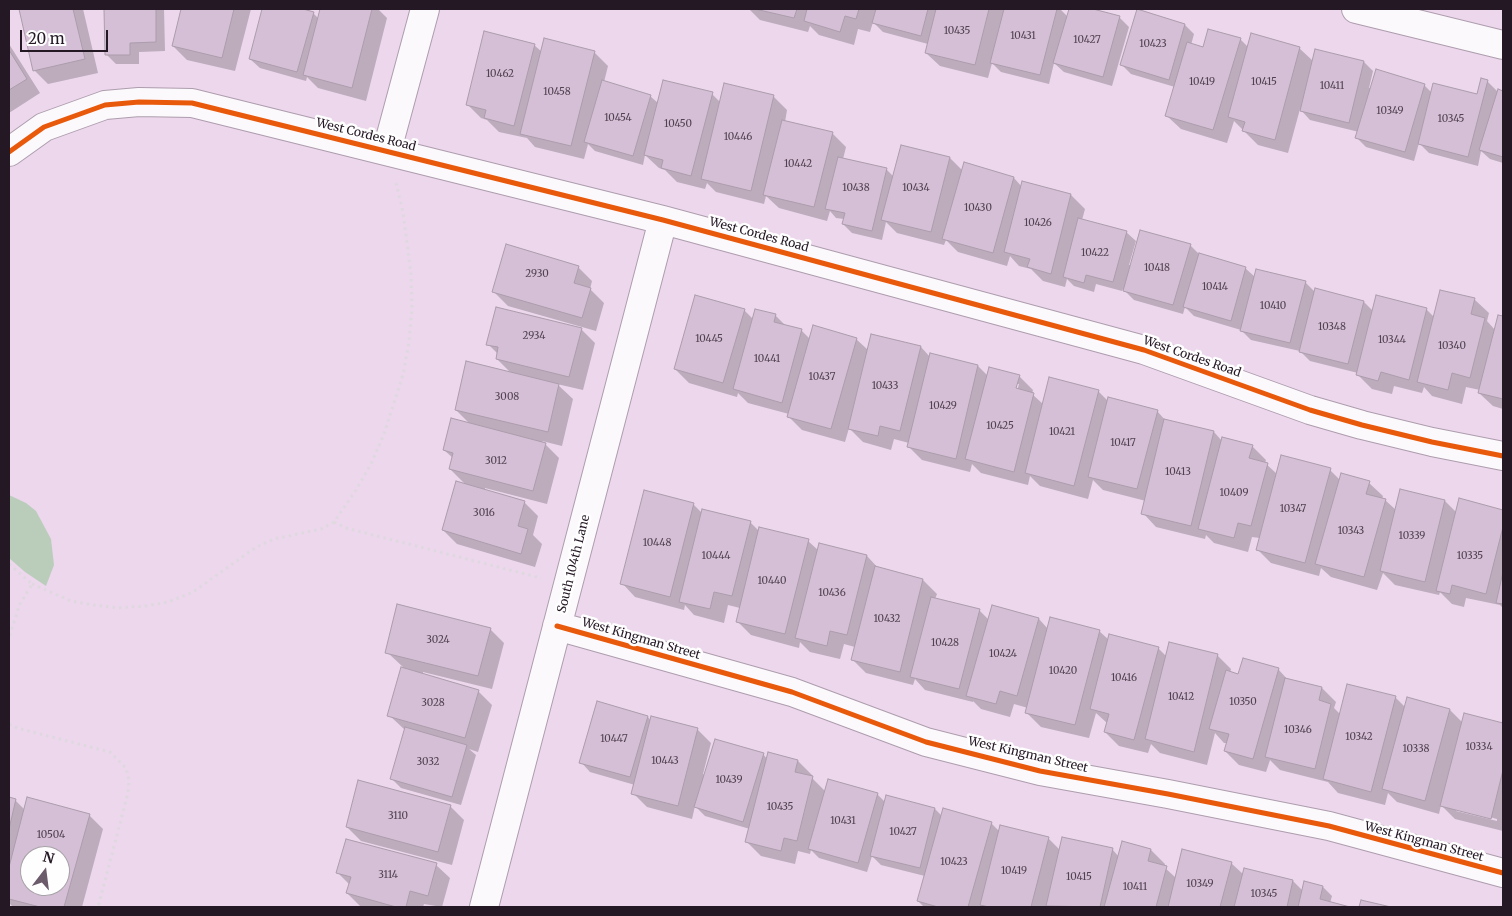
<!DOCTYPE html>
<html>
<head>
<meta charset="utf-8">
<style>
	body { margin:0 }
	#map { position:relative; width:1512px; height:916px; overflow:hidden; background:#ecd7ec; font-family:Merriweather,serif }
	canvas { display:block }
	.frame { position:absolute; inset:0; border:10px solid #251825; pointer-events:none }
	.north { position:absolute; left:20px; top:846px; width:50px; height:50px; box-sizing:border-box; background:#fefefe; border:1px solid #a7a2a7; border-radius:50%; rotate:15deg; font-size:14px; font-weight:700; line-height:20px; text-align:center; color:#251825 }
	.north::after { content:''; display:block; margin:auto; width:18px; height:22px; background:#6b5b6b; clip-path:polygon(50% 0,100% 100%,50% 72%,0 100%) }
	.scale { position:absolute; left:20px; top:30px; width:88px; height:22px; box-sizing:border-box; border:2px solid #251825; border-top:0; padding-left:6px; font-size:15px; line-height:18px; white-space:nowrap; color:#251825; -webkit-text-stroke:4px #fefefe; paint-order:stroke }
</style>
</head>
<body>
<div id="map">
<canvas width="1512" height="916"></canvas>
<div class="frame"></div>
<div class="north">N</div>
<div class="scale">20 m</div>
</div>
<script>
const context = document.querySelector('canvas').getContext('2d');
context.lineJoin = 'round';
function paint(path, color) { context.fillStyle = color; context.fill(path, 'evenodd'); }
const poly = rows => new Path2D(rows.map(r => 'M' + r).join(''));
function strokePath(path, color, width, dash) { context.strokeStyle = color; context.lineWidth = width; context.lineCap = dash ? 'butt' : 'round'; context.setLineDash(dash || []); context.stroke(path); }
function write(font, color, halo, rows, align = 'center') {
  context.font = font + ' Merriweather,serif'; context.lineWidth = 5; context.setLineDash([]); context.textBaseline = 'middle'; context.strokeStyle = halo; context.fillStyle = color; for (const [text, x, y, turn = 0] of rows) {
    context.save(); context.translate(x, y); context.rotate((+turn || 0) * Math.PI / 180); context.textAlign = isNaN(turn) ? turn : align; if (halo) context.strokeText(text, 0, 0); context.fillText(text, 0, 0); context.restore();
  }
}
paint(poly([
	[9,495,26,503,36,511,51,539,54,565,46,586,25,572,9,558]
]), '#bacdbb');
paint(poly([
	[20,9,83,9,98,73,48,84,34,70],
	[105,9,164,9,165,51,139,52,139,64,116,64,107,55],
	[182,9,251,9,235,71,187,60,173,46],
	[264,9,298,9,313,13,319,19,322,9,378,9,387,18,366,101,318,88,307,77,306,81,260,68,250,59],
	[749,9,1060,9,1068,17,1070,9,1088,9,1119,17,1129,27,1112,86,1064,72,1054,63,1049,84,1001,72,992,63,988,78,940,66,926,53,928,44,883,32,873,22,870,32,858,29,854,45,819,35,810,26,808,32,760,20],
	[1185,25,1194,34,1191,45,1204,49,1240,39,1248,47,1299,48,1313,61,1364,62,1373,71,1369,88,1371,88,1424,85,1432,93,1478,95,1487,81,1498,92,1499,91,1503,92,1503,163,1490,159,1481,151,1478,166,1429,153,1419,143,1414,161,1366,147,1357,138,1359,132,1310,120,1300,109,1288,153,1258,145,1234,121,1227,143,1181,129,1167,116,1175,87,1131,74,1122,65],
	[9,44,40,93,9,113],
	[534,45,542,52,594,52,608,66,604,82,650,96,658,103,712,94,721,103,774,97,787,110,785,122,832,133,846,147,843,159,887,170,894,177,950,158,963,171,1014,178,1022,187,1023,183,1071,195,1085,209,1082,220,1126,232,1136,241,1129,265,1132,265,1190,245,1199,254,1245,268,1255,277,1305,282,1315,292,1316,290,1364,302,1374,312,1426,309,1434,317,1441,291,1475,300,1489,313,1487,321,1495,330,1498,316,1503,318,1503,409,1493,406,1479,393,1480,390,1466,387,1462,404,1432,396,1424,387,1422,393,1394,386,1392,394,1372,389,1358,375,1358,373,1310,361,1300,351,1251,340,1241,330,1194,316,1185,307,1183,314,1134,300,1123,289,1122,291,1096,284,1094,292,1074,286,1067,279,1065,287,1043,281,1031,269,1019,266,1010,256,1007,266,958,252,946,240,944,245,897,233,886,222,882,240,852,233,843,224,844,219,836,218,830,211,827,221,779,208,766,196,764,204,716,192,707,183,705,189,677,182,665,170,659,168,645,155,643,165,595,151,588,144,584,159,535,147,527,138,499,132,487,120,481,118,467,104],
	[578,267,592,281,590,289,604,303,596,331,508,306,494,292],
	[744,310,753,319,775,315,786,326,801,330,810,339,856,339,868,350,921,347,930,357,931,355,978,366,988,376,1019,376,1033,390,1032,394,1044,405,1098,391,1108,401,1157,411,1166,421,1214,432,1222,441,1252,446,1266,460,1265,463,1277,474,1330,470,1340,480,1369,483,1383,496,1382,499,1385,500,1396,510,1400,490,1445,501,1457,513,1460,500,1503,511,1503,608,1500,605,1466,598,1464,607,1452,604,1440,592,1439,595,1395,585,1383,573,1377,590,1331,577,1321,568,1319,576,1271,563,1257,549,1260,538,1252,537,1248,552,1214,543,1206,535,1205,539,1156,527,1143,513,1146,501,1103,490,1093,480,1088,499,1040,486,1030,476,1028,485,981,473,972,464,970,472,922,460,908,446,909,443,894,439,891,450,863,442,849,428,845,442,802,430,788,416,789,414,748,403,738,393,737,397,689,383,675,369],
	[1016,384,1019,384,1016,395,1014,394],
	[581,329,595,343,583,390,557,384,573,399,562,446,542,441,559,458,547,504,485,488,485,490,524,502,538,516,533,535,542,544,535,567,457,544,443,530,466,485,450,469,453,458,444,450,471,425,456,410,512,374,497,359,498,354,488,344],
	[693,504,702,513,750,522,759,531,808,541,819,551,820,544,867,556,879,569,923,580,937,594,935,599,979,610,989,620,993,607,1039,619,1048,629,1099,631,1109,640,1158,648,1167,657,1217,655,1231,669,1230,673,1239,676,1278,669,1288,680,1322,688,1336,702,1334,708,1340,714,1395,697,1406,708,1408,698,1450,710,1463,723,1465,714,1503,724,1503,831,1455,819,1441,805,1439,814,1397,802,1388,793,1385,805,1338,793,1328,782,1280,770,1270,760,1266,772,1239,765,1225,751,1227,743,1224,743,1215,733,1207,765,1160,753,1151,744,1148,753,1119,746,1105,732,1107,723,1096,713,1089,738,1041,727,1027,713,1028,708,1014,704,1010,717,981,709,973,701,973,702,925,690,915,679,913,685,866,673,852,659,855,647,844,644,840,659,810,652,800,642,799,648,751,635,737,621,740,608,728,605,724,623,694,615,685,605,684,610,635,597,622,583],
	[1456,808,1497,819,1497,821,1456,811],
	[490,629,504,643,492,689,423,672,423,674,478,691,492,705,478,752,469,749,476,755,461,805,401,788,392,779,405,730,389,715,403,667,387,652],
	[648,717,651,721,697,729,711,743,703,774,705,775,763,754,767,759,798,761,812,775,811,777,826,792,877,794,885,802,935,809,942,816,991,823,1000,832,1048,838,1060,850,1112,849,1119,857,1123,842,1151,850,1165,864,1164,867,1176,878,1231,863,1244,875,1245,870,1293,881,1303,891,1323,887,1332,896,1330,903,1348,907,924,907,918,901,925,876,881,865,872,856,867,872,819,858,811,850,810,854,798,851,795,864,761,856,747,842,750,829,705,816,695,806,692,819,647,807,633,793,635,785,590,772,581,762],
	[9,798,15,800,25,810,89,815,103,829,82,907,13,907,9,903],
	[30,856,60,856,60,886,30,886],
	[450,806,464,820,452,865,361,841,347,827],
	[436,865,450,878,442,907,424,904,423,907,361,907,347,893,350,885,337,872]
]), '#0003');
const building = poly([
	[19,9,73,9,85,59,33,71,19,9],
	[104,9,156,9,156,42,130,43,130,55,105,55,104,9],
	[181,9,234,9,222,58,172,46,181,9],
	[262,9,303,9,314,12,297,72,249,59,262,9],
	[320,9,372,9,352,88,303,75,320,9],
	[755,9,797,9,794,18,755,9],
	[807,9,859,9,856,19,845,16,840,32,804,21,807,9],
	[876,9,928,9,921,36,872,23,876,9],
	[936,9,989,9,975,65,925,53,936,9],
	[1004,9,1057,9,1040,75,990,63,1004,9],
	[1069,9,1093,9,1120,16,1103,77,1053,63,1069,9],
	[1137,9,1185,24,1169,80,1120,65,1137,9],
	[1208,29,1241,38,1213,130,1165,116,1187,42,1203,47,1208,29],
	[484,31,535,44,514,126,484,118,486,110,466,105,484,31],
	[1251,33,1300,47,1275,140,1242,131,1245,122,1228,117,1251,33],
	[544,38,595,51,571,146,520,134,544,38],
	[1315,49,1364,61,1349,123,1300,111,1315,49],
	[9,50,27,79,9,90,9,50],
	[1376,69,1425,84,1405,152,1355,138,1376,69],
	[1481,78,1488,80,1468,157,1418,144,1433,83,1477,94,1481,78],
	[602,80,651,95,633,156,584,142,602,80],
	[663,80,713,92,691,176,661,168,663,160,644,155,663,80],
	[724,83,774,95,751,191,701,179,724,83],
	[1498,89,1503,91,1503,157,1479,150,1498,89],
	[782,120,833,132,814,207,763,195,782,120],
	[901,145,950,157,931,232,881,220,901,145],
	[838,157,887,168,872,231,842,224,845,213,825,209,838,157],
	[964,162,1014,177,993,253,942,239,964,162],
	[1022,181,1071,194,1051,274,1027,267,1030,259,1004,252,1022,181],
	[1078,218,1127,231,1113,282,1086,275,1084,283,1063,277,1078,218],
	[1140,230,1191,244,1173,305,1123,291,1140,230],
	[506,244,579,266,574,283,591,288,582,318,492,292,506,244],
	[1199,253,1246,267,1231,321,1183,307,1199,253],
	[1256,269,1306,281,1290,343,1240,331,1256,269],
	[1315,288,1364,301,1348,364,1299,352,1315,288],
	[1440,290,1475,298,1471,314,1485,318,1470,378,1452,373,1448,390,1417,382,1440,290],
	[695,295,745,309,723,383,674,369,695,295],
	[1376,295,1427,308,1409,380,1381,372,1378,381,1356,375,1376,295],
	[496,307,582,328,569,377,496,359,498,347,486,345,496,307],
	[755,309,776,314,774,322,802,329,782,403,733,389,755,309],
	[1498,315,1503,316,1503,399,1478,393,1498,315],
	[813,325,857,338,831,429,787,417,813,325],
	[871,334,921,346,900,431,880,426,878,436,848,429,871,334],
	[930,353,978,365,956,459,907,447,930,353],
	[466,361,559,384,548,432,455,410,466,361],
	[989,367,1020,375,1016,388,1034,393,1014,472,965,459,989,367],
	[1049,377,1099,390,1074,486,1025,473,1049,377],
	[1108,397,1158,410,1137,489,1088,477,1108,397],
	[451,418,546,443,533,491,449,469,453,453,443,450,451,418],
	[1164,419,1214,431,1191,526,1141,514,1164,419],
	[1222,437,1253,445,1249,458,1268,463,1251,526,1238,523,1234,538,1198,529,1222,437],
	[1281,455,1331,468,1305,563,1256,550,1281,455],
	[1341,473,1370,481,1366,494,1386,499,1364,577,1315,564,1341,473],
	[456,481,525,501,518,526,528,529,521,554,442,530,456,481],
	[1400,489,1445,500,1425,582,1380,571,1400,489],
	[644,490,694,503,670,597,620,584,644,490],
	[1459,498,1503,510,1503,527,1486,594,1452,585,1450,594,1436,591,1459,498],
	[702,509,751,521,732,596,714,592,710,609,679,602,702,509],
	[759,527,809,539,785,634,736,622,759,527],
	[819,543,867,555,847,635,830,631,827,646,795,638,819,543],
	[875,566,923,579,900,672,851,660,875,566],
	[1503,572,1503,604,1496,603,1503,572],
	[931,597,980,609,959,689,910,677,931,597],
	[397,604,491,628,478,676,385,653,397,604],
	[992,605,1039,618,1017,696,1000,691,996,704,966,696,992,605],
	[1050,617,1100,630,1075,725,1025,713,1050,617],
	[1109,634,1159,647,1134,740,1104,732,1109,714,1090,709,1109,634],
	[1169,642,1218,654,1194,752,1145,739,1169,642],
	[1243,658,1279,668,1253,759,1224,751,1229,734,1209,729,1226,670,1238,674,1243,658],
	[401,667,479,690,465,738,387,716,401,667],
	[1285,678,1322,687,1319,700,1331,704,1315,769,1265,757,1285,678],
	[1347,684,1396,696,1371,792,1323,779,1347,684],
	[1407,697,1450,709,1425,801,1382,789,1407,697],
	[597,701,648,716,630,777,579,763,597,701],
	[1464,713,1503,723,1503,770,1491,819,1440,806,1464,713],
	[651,716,698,728,678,806,631,794,651,716],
	[405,727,467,745,452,797,390,779,405,727],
	[715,739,764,753,743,822,694,807,715,739],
	[768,752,798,760,795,772,813,776,797,841,784,838,781,851,745,842,768,752],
	[828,779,878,793,858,863,808,849,828,779],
	[358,780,451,805,438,852,346,827,358,780],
	[886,795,935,808,920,868,870,856,886,795],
	[9,797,16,799,9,829,9,797],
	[27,797,90,814,64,907,40,907,9,899,9,867,27,797],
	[30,856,60,856,60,886,30,886,30,856],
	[943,808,992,822,968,907,938,907,917,901,943,808],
	[1000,825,1049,837,1031,907,989,907,980,905,1000,825],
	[1062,837,1113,848,1100,907,1046,906,1062,837],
	[346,839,437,863,428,896,410,891,406,907,396,907,346,893,351,877,336,873,346,839],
	[1122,841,1151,849,1148,861,1167,866,1156,907,1104,907,1122,841],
	[1182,849,1232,862,1220,907,1168,907,1182,849],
	[1244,868,1293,880,1287,907,1234,907,1244,868],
	[1304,881,1323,886,1320,899,1350,907,1298,907,1304,881],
	[1361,900,1391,907,1359,907,1361,900]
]);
paint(building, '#d5bfd6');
strokePath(building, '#ab9cab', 1);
const minor = poly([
	[1356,9,1503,45],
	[387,150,425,9],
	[9,152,44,127,105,105,139,102,192,103,663,220,1144,350,1310,410,1362,425,1432,442,1503,456],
	[557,626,792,692,926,742,1040,771,1168,794,1329,826,1503,873],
	[484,907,663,220]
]);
strokePath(minor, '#ad9dad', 30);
strokePath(poly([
	[334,522,346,528,541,578],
	[9,564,32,584,20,604,9,637],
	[32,584,71,601,93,605,118,608,146,606,168,602,193,592,255,548,274,539,321,529,334,522,356,490,371,464,384,434,403,375,409,342,412,308,411,274,403,212,396,183],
	[9,724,17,728,110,752,126,768,129,780,128,793,98,907]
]), '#dfd9df', 3, [2.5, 4]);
strokePath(minor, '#fcf9fc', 28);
strokePath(poly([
	[9,152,44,127,105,105,139,102,192,103,663,220,1144,350,1310,410,1362,425,1432,442,1503,456],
	[557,626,792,692,926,742,1040,771,1168,794,1329,826,1503,873]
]), '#e8590c', 5);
write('10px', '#514251', null, [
	["10435",957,31],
	["10431",1023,36],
	["10427",1087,40],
	["10423",1153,44],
	["10462",500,74],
	["10419",1202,82],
	["10415",1264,82],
	["10411",1332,86],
	["10458",557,92],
	["10349",1390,111],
	["10454",618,118],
	["10345",1451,119],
	["10450",678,124],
	["10446",738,137],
	["10442",798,164],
	["10438",856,188],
	["10434",916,188],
	["10430",978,208],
	["10426",1038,223],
	["10422",1095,253],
	["10418",1157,268],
	["2930",537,274],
	["10414",1215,287],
	["10410",1273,306],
	["10348",1332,327],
	["2934",534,336],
	["10445",709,339],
	["10344",1392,340],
	["10340",1452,346],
	["10441",767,359],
	["10437",822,377],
	["10433",885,386],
	["3008",507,397],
	["10429",943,406],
	["10425",1000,426],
	["10421",1062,432],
	["10417",1123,443],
	["3012",496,461],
	["10413",1178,472],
	["10409",1234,493],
	["10347",1293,509],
	["3016",484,513],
	["10343",1351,531],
	["10339",1412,536],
	["10448",657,543],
	["10444",716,556],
	["10335",1470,556],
	["10440",772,581],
	["10436",832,593],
	["10432",887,619],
	["3024",438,640],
	["10428",945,643],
	["10424",1003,654],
	["10420",1063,671],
	["10416",1124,678],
	["10412",1181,697],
	["10350",1243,702],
	["3028",433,703],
	["10346",1298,730],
	["10342",1359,737],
	["10447",614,739],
	["10334",1479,747],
	["10338",1416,749],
	["10443",665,761],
	["3032",428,762],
	["10439",729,780],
	["10435",780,807],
	["3110",398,816],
	["10431",843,821],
	["10427",903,832],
	["10504",51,835],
	["10423",954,862],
	["10419",1014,871],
	["3114",388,875],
	["10415",1079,877],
	["10349",1200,884],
	["10411",1135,887],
	["10345",1264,894]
]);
write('12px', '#251825', '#fefefe', [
	["West Cordes Road",366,135,14],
	["West Cordes Road",759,235,15],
	["West Cordes Road",1192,357,19],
	["South 104th Lane",574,564,-76],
	["West Kingman Street",641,639,16],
	["West Kingman Street",1028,755,13],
	["West Kingman Street",1424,842,15]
]);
</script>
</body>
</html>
